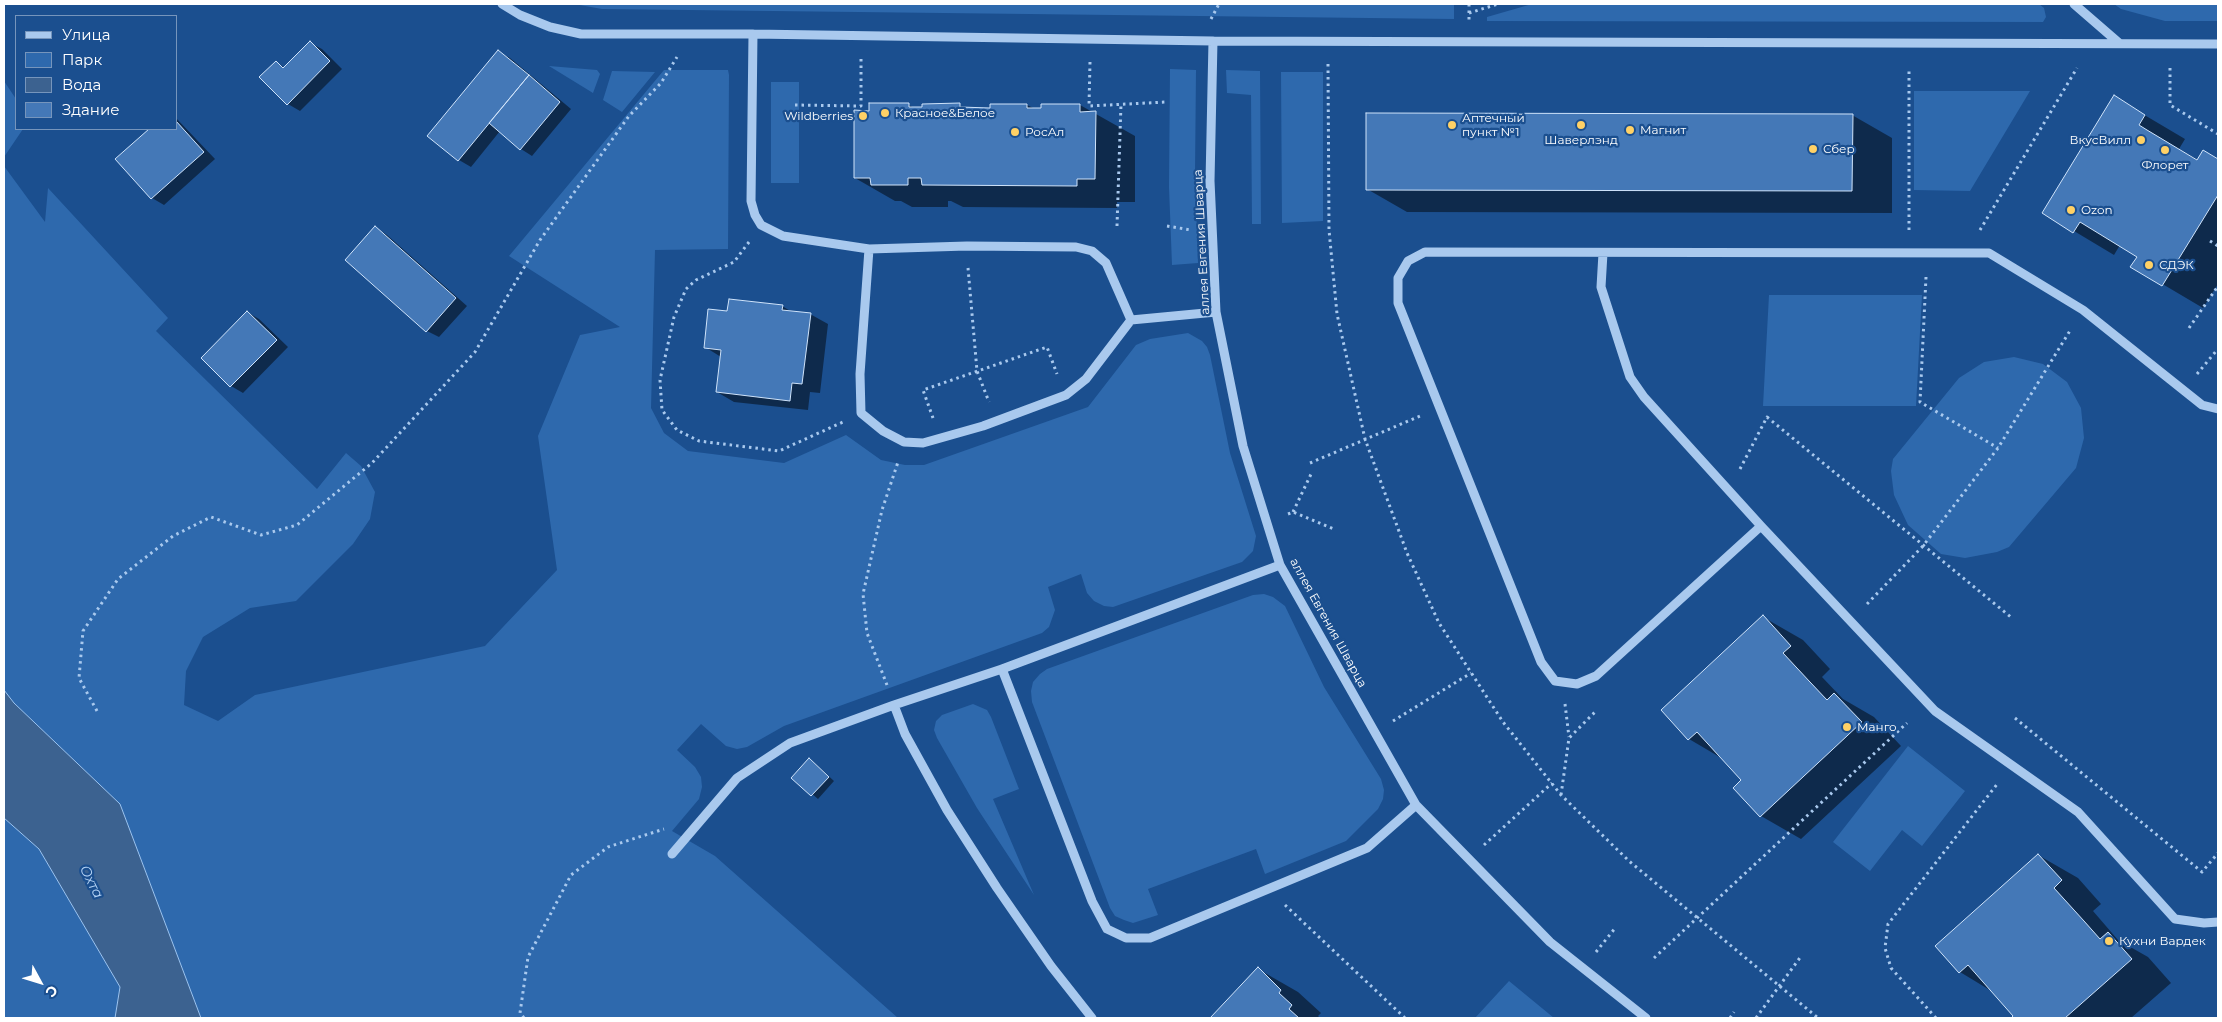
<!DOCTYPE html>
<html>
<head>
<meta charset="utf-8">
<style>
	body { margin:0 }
	#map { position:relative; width:2222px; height:1022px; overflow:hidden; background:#1b4f8f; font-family:Montserrat,sans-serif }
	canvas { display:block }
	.frame { position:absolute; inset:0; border:5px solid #fff; pointer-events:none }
	.legend { position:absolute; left:15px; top:15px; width:162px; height:115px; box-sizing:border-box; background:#1b4f8f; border:1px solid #7695bc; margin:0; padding:6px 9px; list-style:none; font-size:15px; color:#fff }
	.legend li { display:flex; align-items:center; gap:10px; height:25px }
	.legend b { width:25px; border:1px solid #7695bc }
	.north { position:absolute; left:15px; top:957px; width:50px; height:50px; -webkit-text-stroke:4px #1b4f8f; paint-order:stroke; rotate:129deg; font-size:14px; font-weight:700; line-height:20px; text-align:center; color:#fff }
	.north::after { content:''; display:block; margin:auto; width:18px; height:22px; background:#fff; clip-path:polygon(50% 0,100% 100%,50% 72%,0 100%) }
</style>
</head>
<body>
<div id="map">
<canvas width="2222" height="1022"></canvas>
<div class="frame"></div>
<ul class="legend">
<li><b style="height:6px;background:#a9c9ee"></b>Улица</li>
<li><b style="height:14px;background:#2e69ad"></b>Парк</li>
<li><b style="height:14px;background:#3c6290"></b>Вода</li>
<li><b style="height:14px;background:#4478b7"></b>Здание</li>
</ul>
<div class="north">С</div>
</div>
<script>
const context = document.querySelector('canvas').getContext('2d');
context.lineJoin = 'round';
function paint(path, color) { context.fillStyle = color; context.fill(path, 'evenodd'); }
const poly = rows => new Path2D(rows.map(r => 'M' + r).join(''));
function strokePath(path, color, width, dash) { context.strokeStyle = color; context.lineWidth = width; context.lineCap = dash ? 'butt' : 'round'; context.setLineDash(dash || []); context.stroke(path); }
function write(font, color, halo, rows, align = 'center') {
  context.font = font + ' Montserrat,sans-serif'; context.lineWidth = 4.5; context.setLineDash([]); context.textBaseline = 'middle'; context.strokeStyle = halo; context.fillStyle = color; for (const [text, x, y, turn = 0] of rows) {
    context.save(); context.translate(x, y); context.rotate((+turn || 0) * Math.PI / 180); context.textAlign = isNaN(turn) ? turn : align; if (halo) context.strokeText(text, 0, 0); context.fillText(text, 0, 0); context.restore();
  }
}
paint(poly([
	[574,4,1454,4,1454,19,602,9],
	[1532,4,2039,4,2044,8,2046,17,2043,22,1487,21,1487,17],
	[2114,4,2218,4,2218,21,2165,21,2121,9],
	[549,66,597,70,600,74,593,93],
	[1170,69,1196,70,1195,174,1198,263,1172,265,1169,187],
	[664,70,728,70,729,75,728,249,655,250,651,408,664,433,688,451,784,463,846,435,881,460,905,465,924,465,1088,407,1136,345,1150,339,1188,333,1202,341,1207,347,1210,355,1230,453,1256,536,1253,551,1242,562,1113,607,1104,606,1094,601,1087,593,1081,574,1048,587,1055,610,1049,627,1042,633,784,726,747,747,737,749,726,746,701,724,677,750,695,767,701,777,702,787,699,799,672,831,715,856,898,1018,201,1018,120,804,14,703,4,690,4,166,45,222,48,188,168,318,156,331,317,489,346,453,361,466,375,492,370,519,353,544,296,601,250,608,203,637,186,671,184,705,218,721,255,695,485,646,557,570,538,436,580,335,620,327,509,256],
	[1226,70,1260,71,1261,224,1252,224,1251,95,1227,93],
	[612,71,655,72,622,112,603,100],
	[1281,72,1323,72,1323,221,1282,223],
	[4,81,16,99,16,129,23,129,4,157],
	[771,82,799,82,799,183,771,183],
	[1914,91,2030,91,1970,191,1914,190],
	[1769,295,1922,295,1916,406,1763,406],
	[2014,357,2043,364,2067,382,2081,408,2084,438,2076,468,2009,547,1997,552,1965,558,1941,554,1908,525,1894,495,1891,471,1893,459,1959,378,1984,362],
	[1264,594,1273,597,1285,606,1324,687,1381,779,1384,790,1383,799,1378,809,1346,841,1265,874,1256,849,1148,889,1158,915,1133,923,1124,920,1115,916,1110,908,1032,702,1031,691,1033,682,1040,674,1047,669,1253,595],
	[973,704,987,710,991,717,1019,789,993,799,1034,895,977,808,937,738,934,730,936,721,942,715],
	[1908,746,1965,791,1922,846,1902,830,1870,871,1833,842],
	[4,818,39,849,120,987,115,1018,4,1018],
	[1509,981,1554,1018,1475,1018]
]), '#2e69ad');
const water = poly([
	[4,690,14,703,120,804,201,1018,115,1018,120,987,39,849,4,818,4,690]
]);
paint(water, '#3c6290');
strokePath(water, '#9cc4f0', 1);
paint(poly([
	[310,43,322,49,342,69,300,111,288,104,276,62,285,68],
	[498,52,510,58,571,109,532,156,521,149,500,131,471,167,459,160,429,135],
	[2114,97,2185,139,2179,149,2198,160,2203,152,2218,160,2218,284,2203,308,2132,266,2139,256,2120,245,2114,255,2044,213],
	[909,105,914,108,959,105,966,109,991,109,991,105,1027,105,1035,109,1080,105,1135,136,1135,202,1117,202,1117,208,963,207,951,201,948,201,948,207,912,207,901,201,895,201,855,178,870,112],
	[1852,115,1892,138,1892,213,1407,212,1367,189],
	[176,118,215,159,164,205,152,198,117,159,150,129,176,129],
	[376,228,387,235,467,306,439,337,427,331],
	[782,306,792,312,810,314,828,324,820,393,810,392,808,410,734,402,717,392,721,357,705,347,728,313],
	[247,312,259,319,288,347,243,393,231,386],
	[1763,617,1803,640,1830,669,1822,677,1843,699,1874,717,1901,746,1801,839,1761,816,1743,780,1723,759,1689,739],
	[810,759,834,781,818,799,793,777],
	[2038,855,2078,878,2101,904,2093,911,2118,940,2148,957,2171,983,2131,1018,2012,1018,2015,1016,1993,992,1960,972,1936,946],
	[1258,969,1298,992,1321,1013,1318,1016,1320,1018,1211,1018]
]), '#0007');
const building = poly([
	[310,41,330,61,287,105,259,77,276,61,283,68,310,41],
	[498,50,529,75,458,161,427,136,498,50],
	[529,75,560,102,520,150,489,123,529,75],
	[2114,95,2145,115,2139,125,2147,130,2197,160,2203,150,2218,159,2218,195,2162,286,2130,267,2137,257,2080,222,2073,233,2042,213,2114,95],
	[869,103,909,103,909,107,922,107,922,104,960,103,960,107,990,108,990,104,1027,104,1027,108,1041,108,1041,104,1080,104,1080,112,1096,111,1095,179,1077,179,1077,186,922,185,921,178,908,178,908,185,871,185,870,178,854,178,854,110,869,111,869,103],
	[1366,113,1853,114,1852,191,1366,190,1366,113],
	[176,121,204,152,151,199,115,159,149,129,176,129,176,121],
	[375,226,456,298,426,332,345,260,375,226],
	[729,299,783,305,782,310,811,313,802,384,792,383,790,401,716,392,721,350,704,348,708,309,727,311,729,299],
	[247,311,277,340,230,387,201,358,247,311],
	[1763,615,1791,646,1783,653,1810,682,1827,700,1834,693,1862,722,1760,817,1733,788,1741,780,1697,732,1688,740,1661,710,1763,615],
	[809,758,829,777,811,796,791,778,809,758],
	[2038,854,2062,880,2054,888,2084,921,2100,939,2108,932,2132,959,2065,1018,2011,1018,2013,1016,1968,965,1959,973,1935,946,2038,854],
	[1258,967,1281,990,1279,993,1292,1005,1289,1009,1299,1018,1210,1018,1258,967]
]);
paint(building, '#4478b7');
strokePath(building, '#cfe3fa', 1);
strokePath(poly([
	[1469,4,1469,20],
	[1469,13,1498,4],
	[1211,19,1219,4],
	[1090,62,1089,106,1166,102],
	[1328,64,1329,230,1337,314,1365,439,1407,553,1439,623,1503,722,1561,795,1629,861,1818,1018],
	[2170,68,2170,105,2218,134],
	[795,105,861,106,861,59],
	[1117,226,1121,104],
	[1167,226,1191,230],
	[1909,230,1909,68],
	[1980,230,2077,68],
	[2210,241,2218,246],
	[749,242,734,262,696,280,686,289,674,317,660,380,662,410,677,430,699,441,779,451,843,422],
	[968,268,977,371,989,402],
	[1926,277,1920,402,1998,448],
	[2189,328,2218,286],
	[2197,374,2217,350,2218,351],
	[933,418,923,390,1047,347,1057,374],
	[1310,463,1420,416],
	[1740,469,1767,417,2012,618],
	[1293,512,1312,472],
	[1288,514,1293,512,1336,530],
	[1867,604,1923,546,1998,448,2071,329],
	[887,685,867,633,863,594,882,510,898,462],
	[1565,704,1569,737],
	[97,711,79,678,83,631,118,579,173,536,211,517,261,535,297,525,372,463,475,352,540,240,629,116,661,83,677,57],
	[2015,718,2202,872,2218,853],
	[1393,721,1471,673],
	[1561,795,1569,738,1597,710],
	[1484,845,1552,783],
	[1285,905,1405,1018],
	[1596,952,1616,927],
	[1654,958,1907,723],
	[524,1018,520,1013,528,957,571,875,608,847,664,829],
	[1730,1018,1734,1012],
	[1756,1018,1802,955],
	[1936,1018,1891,968,1885,948,1888,924,1998,783]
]), '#a9c9ee', 3, [2.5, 4]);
strokePath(poly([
	[502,4,520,15,550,27,581,34,753,34,1213,41,2218,44],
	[2074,4,2119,43],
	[753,34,751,201,755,215,761,225,783,236,869,249,967,246,1076,247,1092,251,1106,263,1131,320],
	[1213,41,1210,181,1216,312,1243,446,1280,565,1416,805,1550,942,1646,1018],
	[869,249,860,374,861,413,883,431,904,442,923,443,983,426,1066,395,1086,379,1131,320,1216,312],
	[1603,253,1601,287,1630,377,1644,397,1761,526,1935,711,2078,812,2175,919,2204,923,2218,922],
	[1761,526,1596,676,1577,684,1555,681,1541,662,1398,303,1398,278,1408,261,1425,252,1989,253,2083,310,2202,405,2218,409],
	[1002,669,1092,901,1107,929,1126,938,1150,938,1367,848,1416,805],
	[894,705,905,734,947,810,997,888,1051,966,1092,1018],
	[672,854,737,778,790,743,894,705,1002,669,1280,565]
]), '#a9c9ee', 9);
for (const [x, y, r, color] of [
	[885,113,5,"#ffd166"],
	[863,116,5,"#ffd166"],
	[1452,125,5,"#ffd166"],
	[1581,125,5,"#ffd166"],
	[1630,130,5,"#ffd166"],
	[1015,132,5,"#ffd166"],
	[2141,140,5,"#ffd166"],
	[1813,149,5,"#ffd166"],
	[2165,150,5,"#ffd166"],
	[2071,210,5,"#ffd166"],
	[2149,265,5,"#ffd166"],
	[1847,727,5,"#ffd166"],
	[2109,941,5,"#ffd166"]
]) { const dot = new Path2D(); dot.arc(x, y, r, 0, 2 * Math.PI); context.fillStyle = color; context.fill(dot); strokePath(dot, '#1b4f8f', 2); }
write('12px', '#fff', '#1b4f8f', [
	["Красное&Белое",895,113],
	["Wildberries",853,116,"right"],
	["Аптечный",1462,118],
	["пункт №1",1462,132],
	["Магнит",1640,130],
	["РосАл",1025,132],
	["Шаверлэнд",1581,140,"center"],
	["ВкусВилл",2131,140,"right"],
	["Сбер",1823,149],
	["Флорет",2165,165,"center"],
	["Ozon",2081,210],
	["СДЭК",2159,265],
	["Манго",1857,727],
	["Кухни Вардек",2119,941]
], 'left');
write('12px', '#fff', '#1b4f8f', [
	["аллея Евгения Шварца",1202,242,-93],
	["аллея Евгения Шварца",1328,623,61]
]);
write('italic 14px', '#b5d3f5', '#1b4f8f', [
	["Охта",91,882,63]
]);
</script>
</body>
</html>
